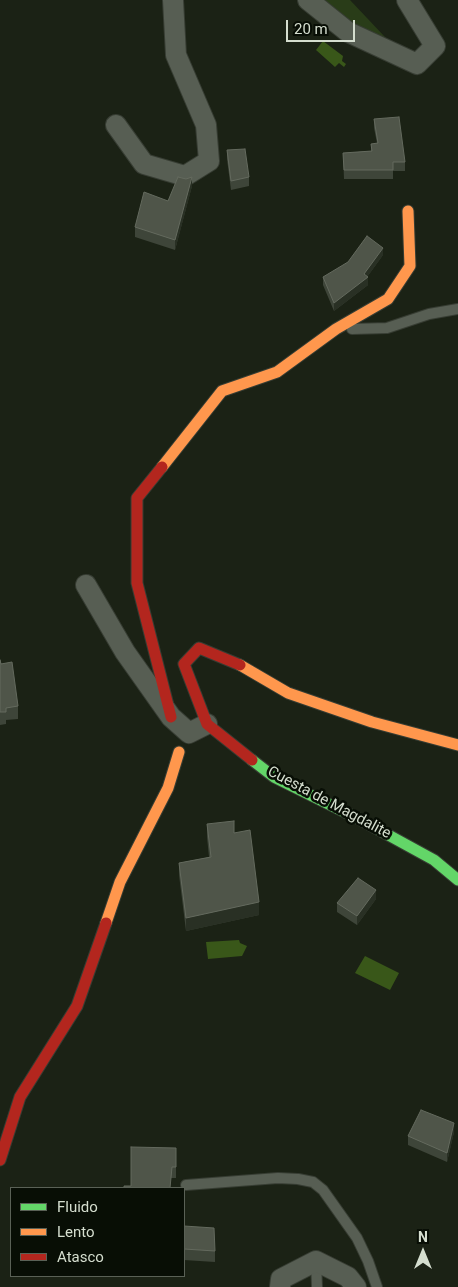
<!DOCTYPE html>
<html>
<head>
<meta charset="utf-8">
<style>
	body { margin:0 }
	#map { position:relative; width:458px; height:1287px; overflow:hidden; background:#1b2215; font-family:Roboto,sans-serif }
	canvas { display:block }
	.legend { position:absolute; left:10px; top:1187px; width:175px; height:90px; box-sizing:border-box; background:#080e05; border:1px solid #5a6156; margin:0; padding:6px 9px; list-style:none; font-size:15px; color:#d5decf }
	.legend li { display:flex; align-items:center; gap:10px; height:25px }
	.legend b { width:25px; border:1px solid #5a6156 }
	.north { position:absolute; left:398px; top:1227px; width:50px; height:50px; -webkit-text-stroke:4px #080e05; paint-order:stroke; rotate:0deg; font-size:14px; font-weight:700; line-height:20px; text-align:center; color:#d5decf }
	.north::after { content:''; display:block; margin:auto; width:18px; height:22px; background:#d5decf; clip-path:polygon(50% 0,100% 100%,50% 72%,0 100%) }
	.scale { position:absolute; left:286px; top:20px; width:69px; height:22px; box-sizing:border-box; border:2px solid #d5decf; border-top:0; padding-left:6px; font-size:15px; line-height:18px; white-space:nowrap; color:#d5decf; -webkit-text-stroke:4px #080e05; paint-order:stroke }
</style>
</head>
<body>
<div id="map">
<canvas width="458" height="1287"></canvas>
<ul class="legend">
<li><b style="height:6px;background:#63d668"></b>Fluido</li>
<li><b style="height:6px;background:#ff974d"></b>Lento</li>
<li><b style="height:6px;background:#b3261e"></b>Atasco</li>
</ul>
<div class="north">N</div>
<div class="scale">20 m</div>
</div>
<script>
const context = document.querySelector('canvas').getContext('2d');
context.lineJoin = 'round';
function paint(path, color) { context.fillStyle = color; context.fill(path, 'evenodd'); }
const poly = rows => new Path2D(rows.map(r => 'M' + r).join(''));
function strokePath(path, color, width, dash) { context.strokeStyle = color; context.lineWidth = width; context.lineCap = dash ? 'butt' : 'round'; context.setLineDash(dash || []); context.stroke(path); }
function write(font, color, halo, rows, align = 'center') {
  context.font = font + ' Roboto,sans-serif'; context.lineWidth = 5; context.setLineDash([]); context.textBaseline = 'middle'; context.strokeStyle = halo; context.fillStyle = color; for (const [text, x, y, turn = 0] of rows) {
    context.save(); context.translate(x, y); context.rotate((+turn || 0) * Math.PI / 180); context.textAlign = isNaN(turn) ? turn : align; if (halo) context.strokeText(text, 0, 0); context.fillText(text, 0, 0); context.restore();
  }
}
paint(poly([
	[323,0,350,0,402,55,362,32]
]), '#293c18');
paint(poly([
	[323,41,343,56,342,61,346,64,344,67,339,63,335,67,316,50],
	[239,940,240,943,247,946,242,956,208,959,206,942],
	[365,956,399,973,390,990,355,973]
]), '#395719');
const lane = poly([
	[352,329,387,328,429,314,458,309],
	[186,1185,278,1178,298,1179,313,1182,323,1190,357,1238,368,1261,377,1287],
	[316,1261,317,1287]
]);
const street = poly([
	[308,0,348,32,417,64,435,46,407,0],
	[116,125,144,164,185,176,209,161,206,125,176,55,173,0],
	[86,585,125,652,171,717,189,733,207,724],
	[280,1287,281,1279,316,1261,348,1277,356,1287]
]);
const fast = poly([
	[252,760,274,777,361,820,434,860,458,880]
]);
const slow = poly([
	[162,467,222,391,277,372,336,329,388,299,410,266,408,211],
	[240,665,288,693,372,722,458,745],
	[106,923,120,882,168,788,179,752]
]);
const jam = poly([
	[162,467,137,498,137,583,171,717],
	[240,665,199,648,184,664,207,724,252,760],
	[0,1160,20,1097,77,1006,106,923]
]);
strokePath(lane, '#373d33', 12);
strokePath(street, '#373d33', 22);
strokePath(fast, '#373d33', 13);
strokePath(slow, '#373d33', 13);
strokePath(jam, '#373d33', 13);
strokePath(lane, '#575e53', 10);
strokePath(street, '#575e53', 20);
strokePath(fast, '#63d668', 11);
strokePath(slow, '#ff974d', 11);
strokePath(jam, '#b3261e', 11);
paint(poly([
	[374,119,405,162,405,171,393,171,393,179,344,179,343,153,371,151,371,144,377,143,374,128],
	[227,150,249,177,249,186,231,190,227,159],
	[186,179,192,186,175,250,135,237,135,227,168,201],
	[383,255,367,277,368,285,334,311,323,285,323,277],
	[0,660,18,706,18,719,6,720,6,724,0,725],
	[207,824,234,833,259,915,186,931,179,875,179,863,209,857,207,837],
	[376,899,357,925,337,912,337,903],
	[454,1132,447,1162,408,1145,408,1136],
	[176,1148,176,1178,172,1178,131,1186],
	[184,1226,215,1251,215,1262,184,1260]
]), '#3e4539');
paint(poly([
	[192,177,192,186,175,250,175,240],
	[383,248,383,255,365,280,368,277,368,285,334,311,334,303,364,274],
	[376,890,376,899,357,925,357,916],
	[259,902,259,915,186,931,186,918],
	[454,1123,454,1132,447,1162,447,1153]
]), '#293024');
const building = poly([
	[399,117,405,162,393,162,393,170,344,170,343,153,372,151,371,144,378,143,374,119,399,117],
	[245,149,249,177,231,181,227,150,245,149],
	[178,177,186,179,192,177,175,240,135,227,144,192,168,201,178,177],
	[367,236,383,248,364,274,368,277,334,303,323,277,348,262,367,236],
	[0,660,1,664,12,662,18,706,6,708,6,712,0,712,0,660],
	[234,821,234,833,250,830,259,902,186,918,179,863,211,857,207,824,234,821],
	[358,878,376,890,357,916,337,903,358,878],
	[421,1110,454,1123,447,1153,408,1136,421,1110],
	[131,1147,176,1148,176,1167,172,1167,170,1188,124,1188,124,1186,131,1186,131,1147],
	[184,1226,214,1228,215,1251,184,1249,184,1226]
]);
paint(building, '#4f5549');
strokePath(building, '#646a5e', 1);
write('15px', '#d5decf', '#080e05', [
	["Cuesta de Magdalite",329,803,28]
]);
</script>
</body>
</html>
